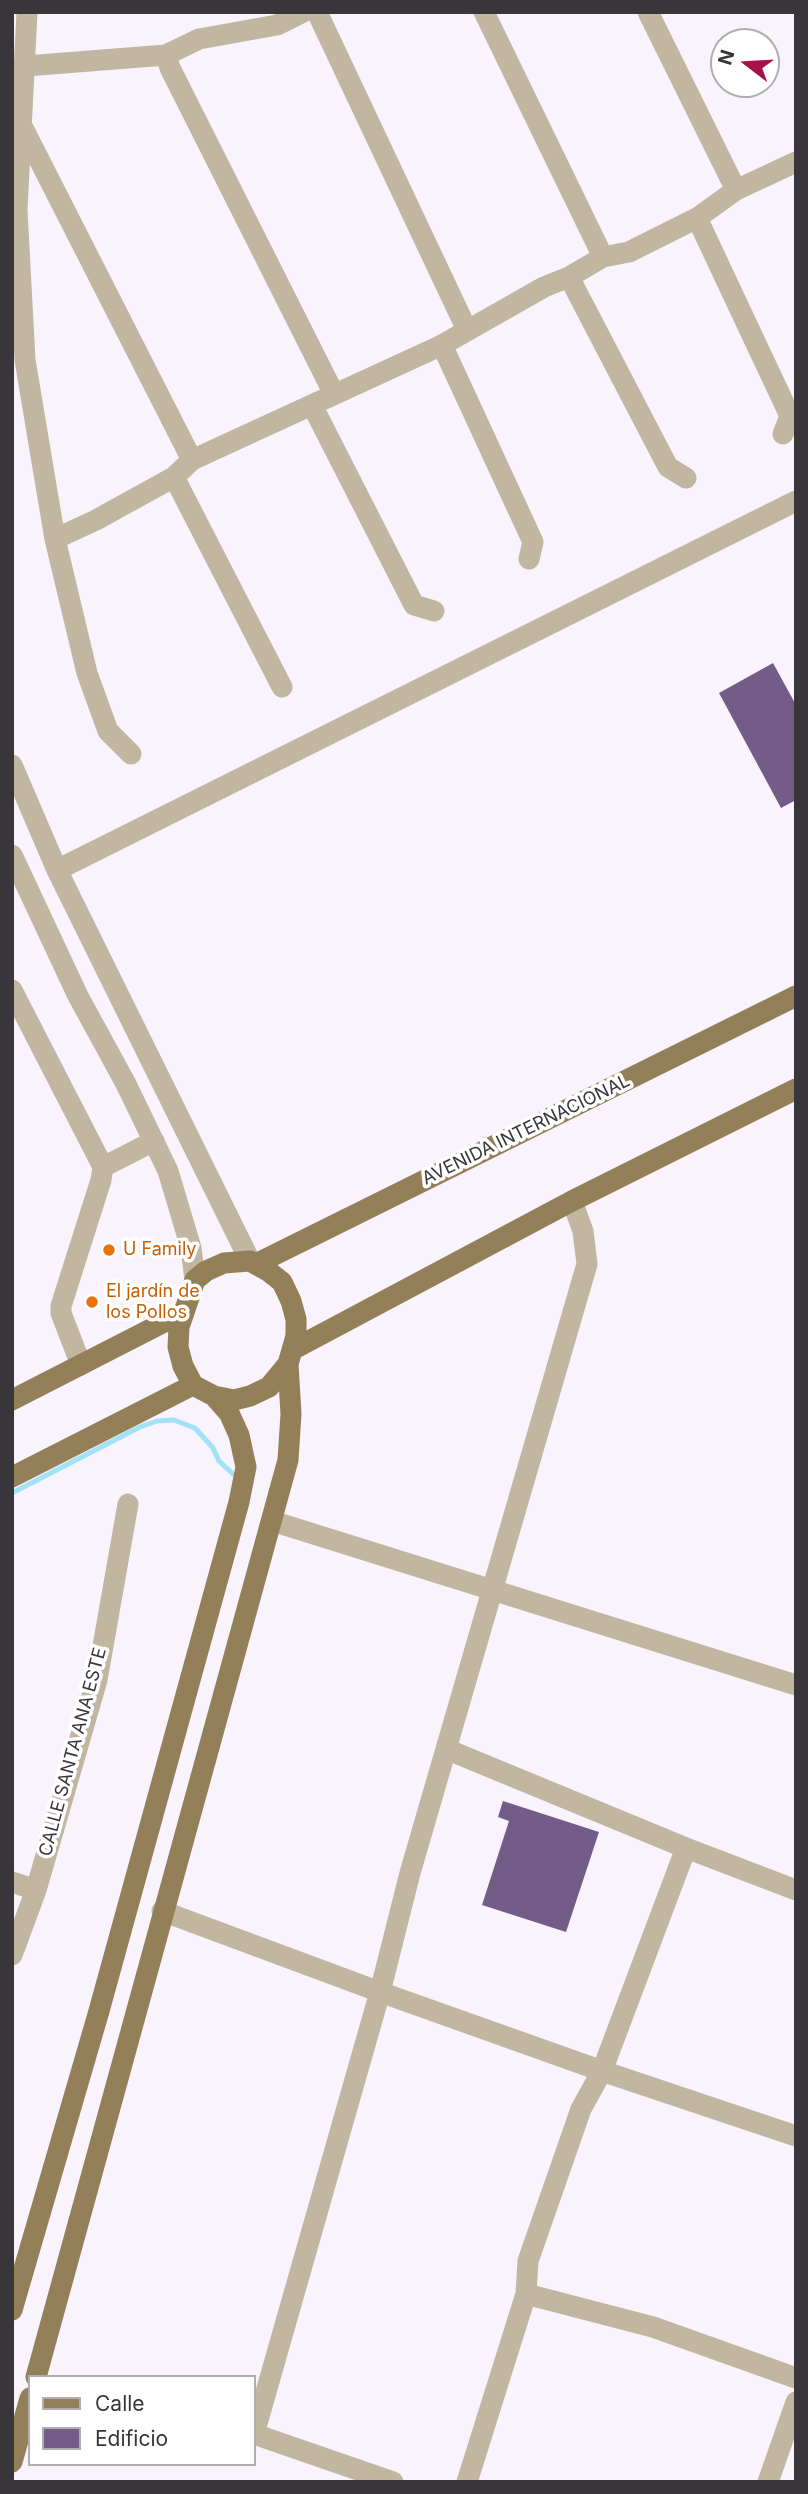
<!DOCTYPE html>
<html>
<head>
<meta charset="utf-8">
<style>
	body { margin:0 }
	#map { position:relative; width:808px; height:2494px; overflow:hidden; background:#f8f3fd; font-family:Inter,sans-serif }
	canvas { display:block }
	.frame { position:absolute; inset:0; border:14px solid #38353b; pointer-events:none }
	.legend { position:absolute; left:28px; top:2375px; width:228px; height:91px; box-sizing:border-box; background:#fff; border:2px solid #afaeb1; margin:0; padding:9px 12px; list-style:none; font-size:21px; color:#38353b }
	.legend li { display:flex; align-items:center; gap:14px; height:35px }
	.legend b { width:35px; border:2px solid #afaeb1 }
	.north { position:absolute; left:710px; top:28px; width:70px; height:70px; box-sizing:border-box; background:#fff; border:2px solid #afaeb1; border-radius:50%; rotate:287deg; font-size:19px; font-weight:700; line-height:28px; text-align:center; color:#38353b }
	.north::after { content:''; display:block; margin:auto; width:24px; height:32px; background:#a71249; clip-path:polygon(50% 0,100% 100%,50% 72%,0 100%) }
</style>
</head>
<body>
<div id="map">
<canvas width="808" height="2494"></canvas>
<div class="frame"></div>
<ul class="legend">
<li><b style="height:9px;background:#948058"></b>Calle</li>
<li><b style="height:19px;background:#745c88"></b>Edificio</li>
</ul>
<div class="north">N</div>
</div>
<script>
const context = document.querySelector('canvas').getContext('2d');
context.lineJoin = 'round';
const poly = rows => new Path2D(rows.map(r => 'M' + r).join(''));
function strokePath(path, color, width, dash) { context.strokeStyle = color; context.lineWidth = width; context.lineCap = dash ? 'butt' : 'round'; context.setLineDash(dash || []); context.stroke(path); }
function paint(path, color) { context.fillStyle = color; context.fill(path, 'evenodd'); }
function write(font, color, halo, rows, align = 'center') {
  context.font = font + ' Inter,sans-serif'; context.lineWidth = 7; context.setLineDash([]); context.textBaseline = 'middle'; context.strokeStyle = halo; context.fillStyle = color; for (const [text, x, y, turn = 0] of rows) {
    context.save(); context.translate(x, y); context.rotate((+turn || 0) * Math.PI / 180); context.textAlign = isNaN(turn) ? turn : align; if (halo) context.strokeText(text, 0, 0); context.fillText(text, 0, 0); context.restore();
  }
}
strokePath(poly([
	[12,1493,140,1427,157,1421,174,1420,195,1428,213,1448,219,1461,233,1474]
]), '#a1e2f9', 5);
paint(poly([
	[773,663,796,705,796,800,781,808,719,693],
	[503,1801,599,1832,566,1932,482,1905,509,1821,498,1817]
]), '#745c88');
strokePath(poly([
	[27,12,17,210,25,360,55,539,87,673,108,731,131,754],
	[317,12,467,330],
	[484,12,603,257],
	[648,12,736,190],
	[166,55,170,68,334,394],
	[26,66,166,55,199,39,277,25,303,12],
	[23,128,192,460],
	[697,218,790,416,783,434],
	[569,277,668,467,686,478],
	[442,345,533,542,529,559],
	[312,405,414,605,434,611],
	[174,477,282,687],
	[55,539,96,520,174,477,192,460,442,345,544,287,569,277,603,257,629,252,697,218,736,190,796,162],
	[12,765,57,870,250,1261],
	[12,855,78,996,126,1084,168,1171,191,1248,195,1280],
	[57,870,796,501],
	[12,990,103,1167,101,1180,61,1306,61,1313,81,1365],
	[103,1167,154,1141],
	[272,1521,796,1685],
	[446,1749,686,1848,796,1890],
	[12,1882,36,1890],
	[162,1911,380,1992,602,2071,796,2136],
	[12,1955,36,1890,97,1680,128,1504],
	[526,2294,653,2327,796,2378],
	[254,2434,380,1992,410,1873,587,1264,583,1231,572,1201],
	[254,2434,393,2482],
	[467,2482,526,2294,528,2261,581,2109,602,2071,686,1848],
	[768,2482,796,2402]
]), '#c1b6a0', 21);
strokePath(poly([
	[250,1261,268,1271,282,1282,291,1301,296,1319,296,1336,288,1364,269,1387,250,1396,234,1400,214,1396,193,1385,183,1366,178,1347,179,1327,195,1280,206,1271,224,1263,250,1261],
	[256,1264,796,996],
	[292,1350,572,1201,796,1089],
	[12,1400,182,1313],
	[12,1477,193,1385],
	[12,2310,99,2011,239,1502,246,1467,239,1435,229,1413,214,1396],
	[36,2377,288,1460,291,1414,288,1364],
	[12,2462,30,2398]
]), '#948058', 21);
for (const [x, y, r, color] of [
	[109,1250,7,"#e8710a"],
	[92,1302,7,"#e8710a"]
]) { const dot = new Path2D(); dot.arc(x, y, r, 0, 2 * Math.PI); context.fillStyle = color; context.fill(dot); strokePath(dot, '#fff', 2.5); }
write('18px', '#38353b', '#fff', [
	["AVENIDA INTERNACIONAL",526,1130,-26],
	["CALLE SANTA ANA ESTE",73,1752,-75]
]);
write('18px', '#c56008', '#fff', [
	["U Family",123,1250],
	["El jardín de",106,1292],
	["los Pollos",106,1313]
], 'left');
</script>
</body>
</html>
